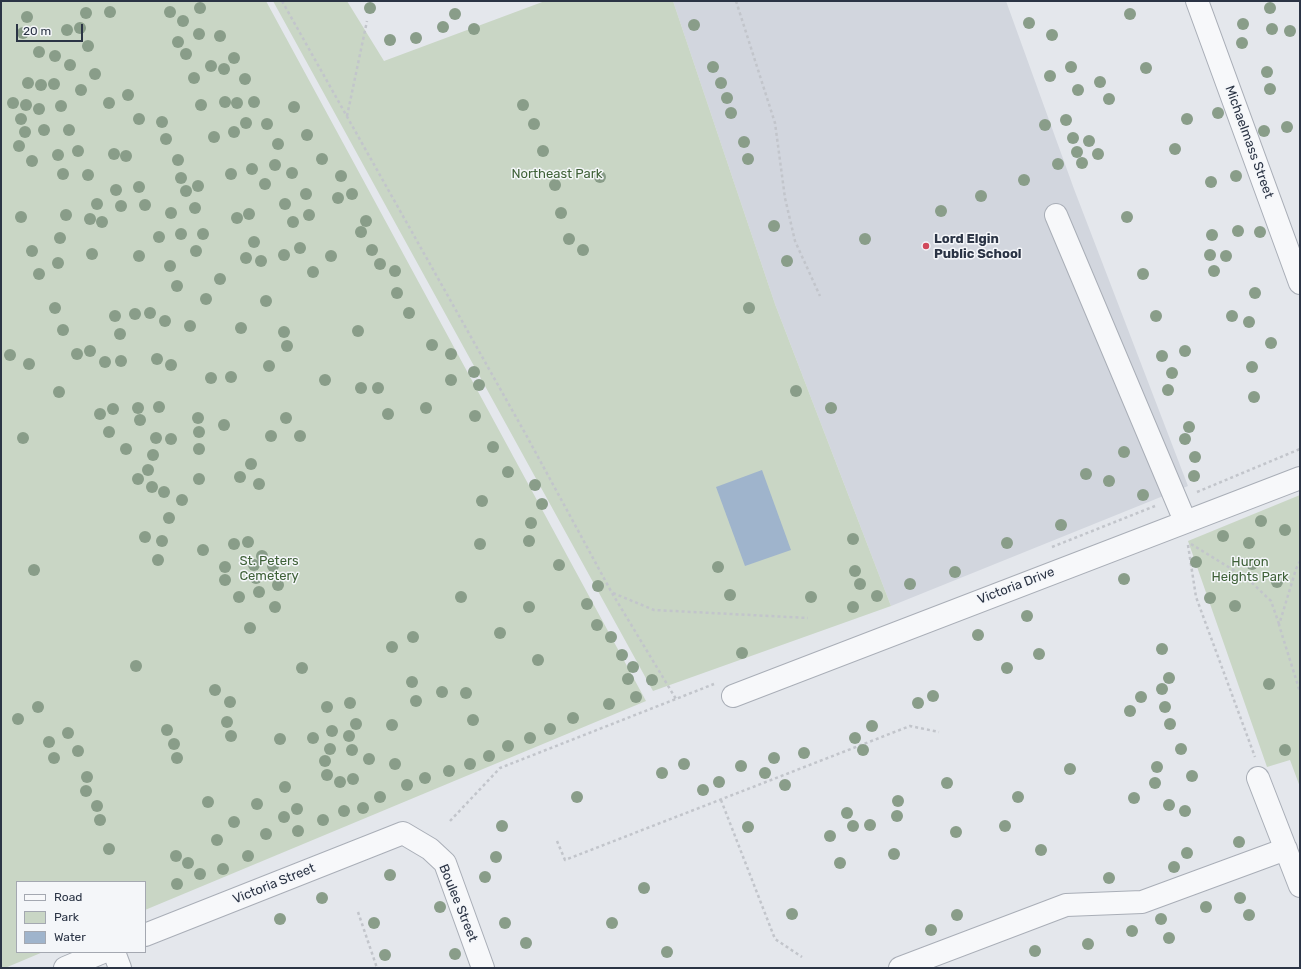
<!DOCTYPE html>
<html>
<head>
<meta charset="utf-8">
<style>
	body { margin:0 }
	#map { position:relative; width:1301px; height:969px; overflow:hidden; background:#e4e7ec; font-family:Rubik,sans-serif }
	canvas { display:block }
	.frame { position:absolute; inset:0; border:2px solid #2b3445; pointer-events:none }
	.legend { position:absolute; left:16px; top:881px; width:130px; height:72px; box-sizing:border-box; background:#f4f6f9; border:1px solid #a4a8b1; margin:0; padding:5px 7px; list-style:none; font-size:12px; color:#2b3445 }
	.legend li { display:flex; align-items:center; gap:8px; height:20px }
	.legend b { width:20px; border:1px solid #a4a8b1 }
	.scale { position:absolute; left:16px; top:24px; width:67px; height:18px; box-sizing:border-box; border:2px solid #2b3445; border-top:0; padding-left:5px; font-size:12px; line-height:14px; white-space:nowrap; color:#2b3445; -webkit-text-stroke:3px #f4f6f9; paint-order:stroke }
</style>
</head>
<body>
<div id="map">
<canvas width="1301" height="969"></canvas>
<div class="frame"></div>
<ul class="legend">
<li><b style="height:5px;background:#f7f8fa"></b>Road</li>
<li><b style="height:11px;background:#c9d6c5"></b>Park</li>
<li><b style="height:11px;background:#9fb4cc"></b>Water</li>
</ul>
<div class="scale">20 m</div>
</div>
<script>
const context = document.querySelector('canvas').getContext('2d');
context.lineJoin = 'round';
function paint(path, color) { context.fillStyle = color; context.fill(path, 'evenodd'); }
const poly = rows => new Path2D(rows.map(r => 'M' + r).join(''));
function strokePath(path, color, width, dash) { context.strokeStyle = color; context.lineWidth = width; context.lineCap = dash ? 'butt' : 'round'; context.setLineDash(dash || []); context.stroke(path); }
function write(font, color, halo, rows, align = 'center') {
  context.font = font + ' Rubik,sans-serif'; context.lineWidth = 3; context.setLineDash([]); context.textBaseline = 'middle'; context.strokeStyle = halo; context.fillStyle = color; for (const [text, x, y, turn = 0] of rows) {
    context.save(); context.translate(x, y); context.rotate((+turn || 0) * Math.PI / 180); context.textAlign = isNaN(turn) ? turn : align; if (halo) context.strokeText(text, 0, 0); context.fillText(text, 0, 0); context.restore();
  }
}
paint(poly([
	[673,1,1006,1,1074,189,1188,486,891,606,775,304]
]), '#d2d6de');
paint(poly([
	[1,1,266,1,646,701,145,910,145,882,17,882,17,952,43,952,5,968,1,968],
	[273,1,347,1,384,61,545,1,673,1,775,304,891,606,653,691],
	[1300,495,1300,787,1290,760,1267,767,1188,541]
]), '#c9d6c5');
paint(poly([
	[762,470,791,550,745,566,716,487]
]), '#9fb4cc');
const minor = poly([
	[1197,1,1300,283],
	[1056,215,1185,521],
	[733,696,1300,478],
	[1258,778,1300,886],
	[145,935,403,833,430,849,445,863,483,968],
	[114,952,120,968],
	[65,968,103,952],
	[900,968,1066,905,1142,902,1286,849]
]);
strokePath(minor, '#a9aeb7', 24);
strokePath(poly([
	[282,1,525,433,612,593,676,699],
	[736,1,775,123,785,198,795,241,820,296],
	[347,116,367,21],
	[1197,492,1300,449],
	[1191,544,1248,579,1271,601,1279,624],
	[1188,545,1196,597,1255,757],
	[1052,547,1155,506],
	[1300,561,1296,569,1279,625,1300,692],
	[613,593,654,610,808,618],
	[721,800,775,939,802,957],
	[450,821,500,768,714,684],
	[557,841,565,860,910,726,939,732],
	[358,912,377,968]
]), '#c2c5cb', 2.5, [3, 3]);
strokePath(minor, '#f7f8fa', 22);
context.fillStyle = '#899d89';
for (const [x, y] of [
	[200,8],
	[370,8],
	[1270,8],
	[110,12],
	[170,12],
	[86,13],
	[455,14],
	[1130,14],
	[27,17],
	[183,21],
	[1029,23],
	[1243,24],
	[694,25],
	[443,27],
	[80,28],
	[474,29],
	[1272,29],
	[67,30],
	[1290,31],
	[23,33],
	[199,34],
	[1052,35],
	[220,36],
	[416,38],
	[390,40],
	[178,42],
	[1242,43],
	[88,46],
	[39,52],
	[186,54],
	[55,56],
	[234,58],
	[70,65],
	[211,66],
	[713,67],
	[1071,67],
	[1146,68],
	[224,69],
	[1267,72],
	[95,74],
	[1050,76],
	[194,78],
	[245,79],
	[1100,82],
	[28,83],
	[721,83],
	[54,84],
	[41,85],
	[1270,89],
	[81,90],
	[1078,90],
	[128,95],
	[727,98],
	[1109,99],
	[225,102],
	[254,102],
	[13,103],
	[109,103],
	[237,103],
	[26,105],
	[201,105],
	[523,105],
	[61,106],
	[294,107],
	[39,109],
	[731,113],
	[1218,113],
	[21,119],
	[139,119],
	[1187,119],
	[1066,120],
	[162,122],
	[246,123],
	[267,124],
	[534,124],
	[1045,125],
	[1287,127],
	[44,130],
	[69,130],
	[1264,131],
	[25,132],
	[234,132],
	[307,135],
	[214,137],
	[1073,138],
	[166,139],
	[1089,141],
	[744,142],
	[278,144],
	[19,146],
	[1175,149],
	[78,151],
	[543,151],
	[1077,152],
	[114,154],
	[1098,154],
	[58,155],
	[126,156],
	[322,159],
	[748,159],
	[178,160],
	[32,161],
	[1082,163],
	[1058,164],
	[275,165],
	[252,169],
	[292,173],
	[63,174],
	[231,174],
	[88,175],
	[341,176],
	[1236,176],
	[600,177],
	[181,178],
	[1024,180],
	[1211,182],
	[265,184],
	[555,185],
	[198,186],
	[139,187],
	[116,190],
	[186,191],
	[306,194],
	[352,194],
	[981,196],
	[338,198],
	[97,204],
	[285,204],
	[145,205],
	[121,206],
	[195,208],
	[941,211],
	[171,213],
	[561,213],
	[249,214],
	[66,215],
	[309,215],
	[21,217],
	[1127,217],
	[237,218],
	[90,219],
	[366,221],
	[102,222],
	[293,222],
	[774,226],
	[1238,231],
	[361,232],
	[1260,232],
	[181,234],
	[203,234],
	[1212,235],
	[159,237],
	[60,238],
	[569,239],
	[865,239],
	[254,242],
	[300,248],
	[372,250],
	[583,250],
	[32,251],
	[196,251],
	[92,254],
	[284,255],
	[1210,255],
	[139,256],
	[331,256],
	[1226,256],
	[246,258],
	[261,261],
	[787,261],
	[58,263],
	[380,264],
	[170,266],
	[395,271],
	[1214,271],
	[313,272],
	[39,274],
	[1143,274],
	[220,279],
	[177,286],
	[397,293],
	[1255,293],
	[206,299],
	[266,301],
	[55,308],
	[749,308],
	[150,313],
	[409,313],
	[135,314],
	[115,316],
	[1156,316],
	[1232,316],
	[165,321],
	[1249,322],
	[190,326],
	[241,328],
	[63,330],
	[358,331],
	[284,332],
	[120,334],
	[1271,343],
	[432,345],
	[287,346],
	[90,351],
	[1185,351],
	[77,354],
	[451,354],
	[10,355],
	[1162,356],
	[157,359],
	[121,361],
	[105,362],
	[29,364],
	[171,365],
	[269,366],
	[1252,367],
	[474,372],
	[1172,373],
	[231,377],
	[211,378],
	[325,380],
	[451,380],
	[479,385],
	[361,388],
	[378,388],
	[1168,390],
	[796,391],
	[59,392],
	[1254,397],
	[159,407],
	[138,408],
	[426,408],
	[831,408],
	[113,409],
	[100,414],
	[388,414],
	[475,416],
	[198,418],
	[286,418],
	[140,420],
	[224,425],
	[1189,427],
	[109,432],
	[199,432],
	[271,436],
	[300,436],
	[23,438],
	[156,438],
	[171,439],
	[1185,439],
	[493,447],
	[126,449],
	[199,449],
	[1124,452],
	[153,455],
	[1195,457],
	[251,464],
	[148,470],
	[508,472],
	[1086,474],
	[1194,476],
	[240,477],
	[138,479],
	[199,479],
	[1109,481],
	[259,484],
	[535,485],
	[152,487],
	[164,492],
	[1143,495],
	[182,500],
	[482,501],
	[542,504],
	[169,518],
	[1261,521],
	[531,523],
	[1061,525],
	[1285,530],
	[1223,536],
	[145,537],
	[853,539],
	[162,541],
	[529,541],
	[248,542],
	[1007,543],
	[1249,543],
	[234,544],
	[480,544],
	[203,550],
	[262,556],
	[158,560],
	[1196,562],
	[1252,564],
	[254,565],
	[559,565],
	[273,566],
	[225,567],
	[718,567],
	[34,570],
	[855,571],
	[955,572],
	[256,578],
	[1124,579],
	[225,580],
	[1277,582],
	[860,584],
	[910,584],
	[278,585],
	[598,586],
	[259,592],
	[730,595],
	[877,596],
	[239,597],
	[461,597],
	[811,597],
	[1210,598],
	[587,604],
	[1235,606],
	[275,607],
	[529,607],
	[853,607],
	[1027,616],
	[597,625],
	[250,628],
	[500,633],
	[978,635],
	[413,637],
	[611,637],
	[392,647],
	[1162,649],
	[742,653],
	[1039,654],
	[622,655],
	[538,660],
	[136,666],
	[633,667],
	[302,668],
	[1007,668],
	[1169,678],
	[628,679],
	[652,680],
	[412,682],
	[1269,684],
	[1162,689],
	[215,690],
	[442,692],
	[466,693],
	[933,696],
	[636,697],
	[1141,697],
	[416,701],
	[230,702],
	[350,703],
	[918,703],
	[609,704],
	[38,707],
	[327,707],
	[1165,707],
	[1130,711],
	[573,718],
	[18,719],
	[473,720],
	[227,722],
	[356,724],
	[1170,724],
	[392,725],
	[872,726],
	[550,729],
	[167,730],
	[332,731],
	[68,733],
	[231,736],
	[349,736],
	[313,738],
	[530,738],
	[855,738],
	[280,739],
	[49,742],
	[174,744],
	[508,746],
	[330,749],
	[1181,749],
	[352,750],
	[863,750],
	[1285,750],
	[78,751],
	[804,753],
	[489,756],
	[54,758],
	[177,758],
	[774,758],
	[369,759],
	[325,761],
	[395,764],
	[470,764],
	[684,764],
	[741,766],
	[1157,767],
	[1070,769],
	[449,771],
	[662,773],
	[765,773],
	[327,775],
	[1192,776],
	[87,777],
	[425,778],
	[353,779],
	[340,782],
	[719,782],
	[947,783],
	[1155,783],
	[407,785],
	[785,785],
	[285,787],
	[703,790],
	[86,791],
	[380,797],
	[577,797],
	[1018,797],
	[1134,798],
	[898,801],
	[208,802],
	[257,804],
	[1169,805],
	[97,806],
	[363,808],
	[297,809],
	[344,811],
	[1185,811],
	[847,813],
	[897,816],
	[284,817],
	[100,820],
	[323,820],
	[234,822],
	[870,825],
	[502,826],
	[853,826],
	[1005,826],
	[748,827],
	[298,831],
	[956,832],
	[266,834],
	[830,836],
	[217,840],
	[1239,842],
	[109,849],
	[1041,850],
	[1187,853],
	[894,854],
	[176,856],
	[248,856],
	[496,857],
	[188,863],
	[840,863],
	[1174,867],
	[223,869],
	[200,874],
	[390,875],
	[485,877],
	[1109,878],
	[177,884],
	[644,888],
	[322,898],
	[1240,898],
	[440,907],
	[1206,907],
	[792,914],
	[957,915],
	[1249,915],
	[280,919],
	[1161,919],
	[374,923],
	[505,923],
	[612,923],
	[931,930],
	[1132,931],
	[1169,938],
	[526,943],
	[1088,944],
	[1035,951],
	[667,952],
	[455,954],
	[385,955]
]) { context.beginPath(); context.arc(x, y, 6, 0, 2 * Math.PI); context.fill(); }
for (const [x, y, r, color] of [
	[926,246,4,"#d1495b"]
]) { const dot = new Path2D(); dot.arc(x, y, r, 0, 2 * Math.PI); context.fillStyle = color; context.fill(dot); strokePath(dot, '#f4f6f9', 1.5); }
write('13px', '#2b3445', '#f4f6f9', [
	["Michaelmass Street",1249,142,70],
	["Victoria Drive",1016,586,-21],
	["Victoria Street",274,884,-22],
	["Boulee Street",458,903,68]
]);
write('13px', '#3f6138', '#f4f6f9', [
	["Northeast Park",557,174],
	["St. Peters",269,561],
	["Cemetery",269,576],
	["Huron",1250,562],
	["Heights Park",1250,577]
]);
write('bold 13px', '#2b3445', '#f4f6f9', [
	["Lord Elgin",934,239],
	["Public School",934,254]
], 'left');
</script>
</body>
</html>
